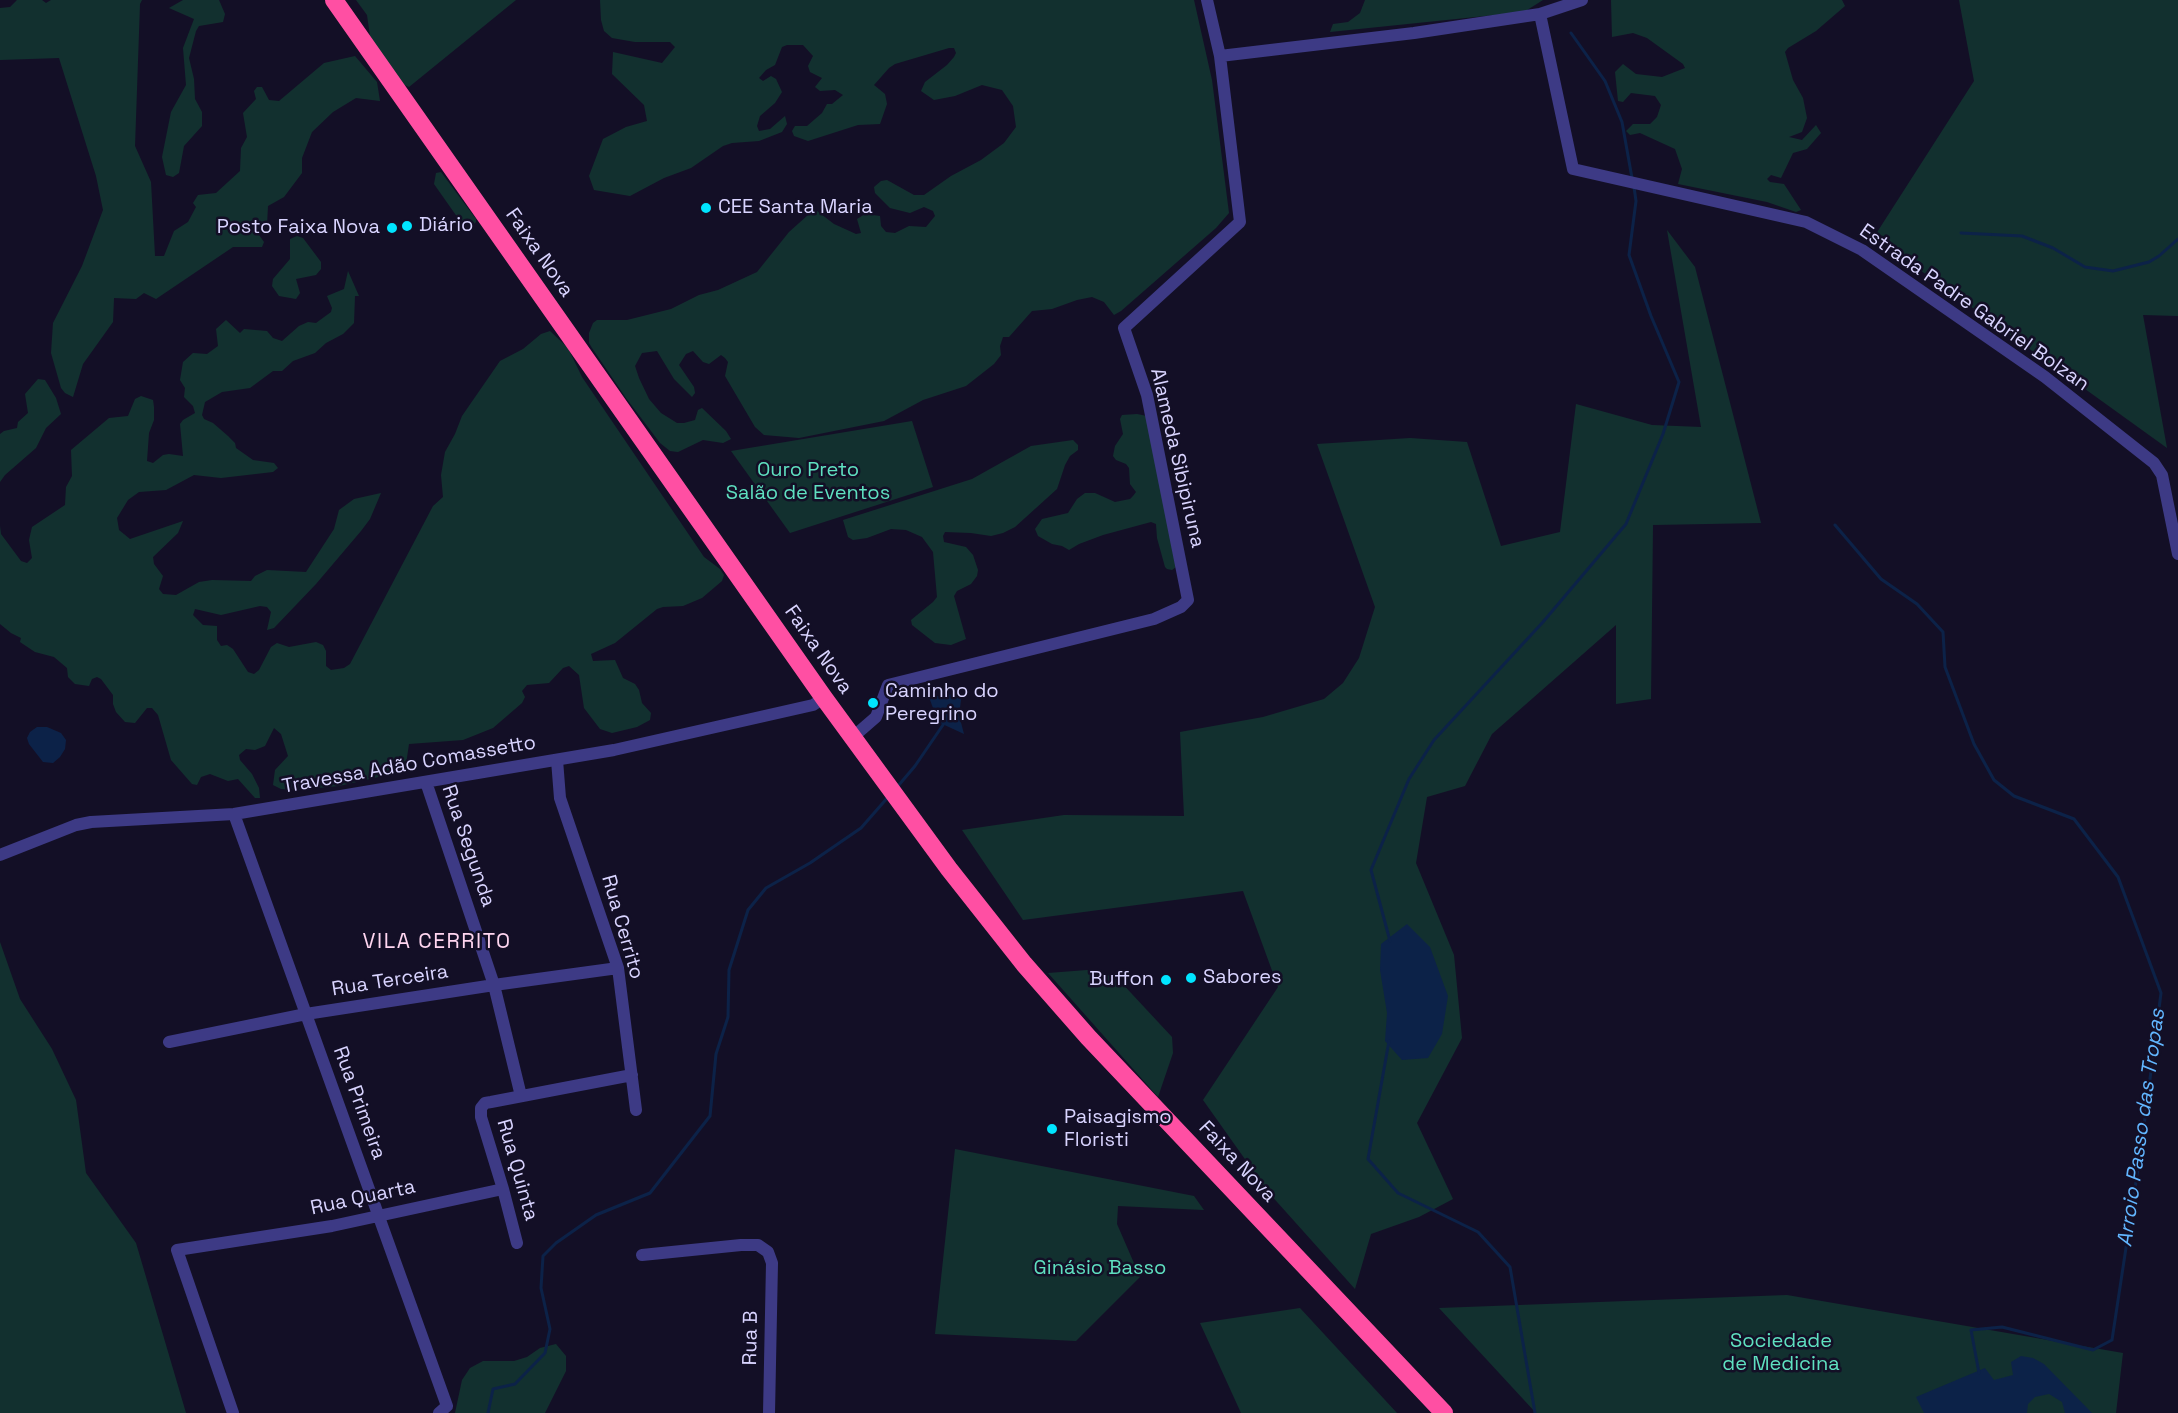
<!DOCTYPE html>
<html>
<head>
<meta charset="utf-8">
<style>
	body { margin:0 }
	canvas { display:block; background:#130f26 }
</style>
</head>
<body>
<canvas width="2178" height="1413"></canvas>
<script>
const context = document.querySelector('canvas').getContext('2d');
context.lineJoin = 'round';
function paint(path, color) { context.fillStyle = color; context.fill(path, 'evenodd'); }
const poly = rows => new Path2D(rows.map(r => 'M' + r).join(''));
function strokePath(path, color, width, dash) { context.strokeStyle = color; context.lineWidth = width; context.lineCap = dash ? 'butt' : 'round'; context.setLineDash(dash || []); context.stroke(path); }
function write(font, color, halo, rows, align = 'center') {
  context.font = font + ' "Space Grotesk",sans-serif'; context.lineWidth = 5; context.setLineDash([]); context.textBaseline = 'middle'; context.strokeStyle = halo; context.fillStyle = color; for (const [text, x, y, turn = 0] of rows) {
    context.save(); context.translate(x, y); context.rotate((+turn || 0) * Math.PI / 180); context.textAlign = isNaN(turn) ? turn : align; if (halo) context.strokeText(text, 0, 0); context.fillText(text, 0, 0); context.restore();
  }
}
paint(poly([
	[17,0,42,0,46,3,51,0,142,0,140,4,135,146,151,182,155,256,164,256,174,231,188,222,196,207,193,203,198,195,216,193,240,171,241,148,247,137,243,113,256,99,254,91,257,87,262,87,269,100,279,101,324,63,355,56,377,82,380,101,356,98,333,112,312,132,302,158,302,173,284,197,268,206,267,225,259,235,264,242,262,247,233,247,156,299,144,293,136,299,114,298,113,322,83,364,73,397,65,393,61,388,51,353,53,323,82,266,103,210,96,176,59,58,0,60,0,8,10,7],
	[183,0,219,0,225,14,223,22,199,26,196,31,189,58,194,79,195,99,202,112,202,126,184,146,179,173,173,177,166,175,162,157,171,112,186,85,183,48,194,19,169,8],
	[356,0,516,0,409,87,400,83,370,36,367,15],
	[600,0,1194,0,1212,80,1229,213,1216,228,1121,311,1114,315,1104,302,1092,297,1077,300,1052,309,1032,311,1009,337,1003,337,1000,346,1001,355,994,364,966,386,923,400,884,421,799,438,764,435,755,427,725,376,728,362,725,358,721,355,709,364,703,362,693,351,686,354,679,365,694,387,695,393,692,397,674,379,657,351,642,353,635,366,639,378,649,399,661,413,677,423,684,423,695,420,698,410,702,408,726,431,731,439,723,443,703,440,678,452,670,451,660,443,626,398,592,348,589,343,589,333,593,323,597,320,627,320,671,309,699,295,718,290,757,272,789,232,808,215,817,211,834,224,856,234,861,233,857,219,865,214,880,216,881,226,886,232,895,233,909,226,926,227,935,216,933,211,924,207,910,213,890,208,875,193,874,187,881,181,887,180,914,195,924,195,951,176,981,160,1004,143,1016,127,1013,106,1002,90,982,85,955,96,934,100,921,91,925,82,947,65,954,57,956,53,954,48,949,48,895,64,889,68,874,85,885,94,887,104,880,124,858,125,808,141,794,136,792,131,795,126,807,126,822,113,827,104,832,104,843,95,835,90,820,91,815,87,822,78,810,72,808,66,813,56,803,45,787,45,782,47,775,65,766,70,759,78,763,81,771,76,776,79,782,92,775,103,760,116,757,126,759,131,770,129,785,116,787,124,782,132,759,141,732,143,723,146,691,168,664,178,630,196,594,190,589,176,603,139,626,127,647,121,644,105,612,74,613,52,662,63,675,47,670,42,635,42,612,38,604,31,601,20],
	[1365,0,1543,0,1524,12,1330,32,1333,24,1348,22,1360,13],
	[1611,0,1842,0,1845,6,1816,31,1788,48,1785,52,1793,80,1803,98,1807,118,1802,132,1789,137,1802,140,1816,125,1821,133,1807,149,1793,153,1781,178,1771,175,1767,179,1770,182,1784,184,1801,210,1796,212,1767,202,1678,184,1682,169,1675,149,1640,133,1630,135,1626,131,1633,124,1650,124,1657,117,1661,105,1655,96,1631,93,1623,102,1618,101,1615,72,1623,64,1636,74,1662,77,1685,68,1683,64,1647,38,1633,33,1612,37],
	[1959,0,2178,0,2178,316,2143,315,2167,448,1874,237,1974,81],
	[441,172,476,219,476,222,473,225,466,225,460,221,434,184,436,173],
	[1667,230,1695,267,1761,523,1653,525,1651,699,1616,704,1616,625,1492,734,1465,786,1427,797,1416,863,1454,955,1462,1038,1417,1123,1453,1199,1419,1217,1371,1234,1355,1289,1269,1193,1203,1100,1278,987,1243,891,1023,920,962,830,1064,815,1184,816,1180,732,1263,717,1324,699,1343,683,1359,658,1375,607,1317,444,1410,438,1467,442,1501,546,1560,532,1576,404,1652,425,1701,427],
	[297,236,303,238,321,262,321,269,316,275,296,279,300,293,296,299,279,296,272,286,273,279,290,259,290,239],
	[348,271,359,296,355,296,354,323,343,334,326,343,315,353,293,361,282,371,273,371,250,388,222,392,205,402,202,415,204,419,213,423,228,436,235,443,236,448,253,460,274,463,278,468,273,472,221,478,194,475,166,490,139,492,128,500,117,518,119,530,130,539,183,521,178,533,153,557,154,564,163,576,159,589,163,594,176,595,199,582,212,580,251,581,255,576,267,570,306,572,334,529,339,510,354,499,381,493,370,519,361,531,316,584,274,628,267,630,271,612,267,607,260,606,221,615,195,609,193,615,203,625,217,626,217,640,221,646,227,645,233,649,248,672,254,674,259,670,271,647,277,643,289,647,316,642,323,645,326,651,326,666,331,670,344,668,350,664,433,506,443,497,441,475,445,452,455,434,462,416,500,361,523,349,541,334,550,331,568,348,582,377,704,557,720,569,724,575,722,581,702,598,683,606,663,607,657,609,615,643,591,654,593,661,615,660,623,678,635,684,639,690,642,703,651,713,650,720,637,727,612,733,600,729,584,708,579,675,569,666,563,668,549,683,527,685,522,691,525,697,522,703,493,728,463,740,409,744,405,771,339,786,297,790,281,789,273,785,275,770,288,756,281,734,274,728,265,746,255,750,246,749,239,755,240,760,252,774,259,788,260,798,255,798,238,779,228,781,210,774,201,777,197,785,192,784,171,760,158,715,152,708,147,708,135,723,125,722,116,712,113,704,113,695,101,679,97,677,92,679,89,686,75,684,68,677,67,668,54,657,35,652,20,642,21,638,11,633,0,624,0,526,1,534,21,561,27,563,32,558,29,540,32,527,65,505,66,487,72,476,71,450,109,418,128,416,135,399,141,396,153,400,154,407,154,420,149,433,147,461,153,463,163,455,169,454,183,456,180,424,183,420,195,413,193,406,184,397,185,388,180,380,183,362,193,353,207,354,218,346,216,329,226,320,240,333,244,329,267,331,273,338,282,341,299,326,308,322,316,323,331,312,332,308,327,296,344,289],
	[38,379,45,380,56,398,61,414,46,428,36,448,5,475,0,482,0,434,4,431,17,428,18,422,28,413,25,394],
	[1137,414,1147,416,1176,567,1172,570,1167,569,1165,567,1157,538,1156,524,1151,522,1103,535,1079,544,1069,550,1062,546,1052,544,1038,536,1035,529,1042,519,1068,513,1077,499,1085,493,1095,493,1115,502,1130,499,1133,496,1136,492,1130,484,1129,468,1126,464,1116,460,1113,456,1115,446,1123,434,1120,419,1122,415],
	[912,421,933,487,790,533,731,451],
	[1073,440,1078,445,1078,450,1070,456,1065,465,1057,489,1015,527,1003,533,991,536,971,533,945,532,943,536,944,542,966,547,973,555,978,570,977,576,971,584,957,591,954,596,966,639,951,645,935,643,912,625,911,620,933,602,937,597,933,552,922,537,906,530,891,529,867,538,853,540,848,537,843,520,972,479,1031,446],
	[0,942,20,999,52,1049,76,1100,86,1173,136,1243,186,1413,0,1413],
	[1087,970,1102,973,1118,979,1172,1037,1173,1053,1158,1097,1048,973],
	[955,1149,1194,1196,1204,1210,1118,1206,1117,1224,1140,1277,1076,1341,935,1334],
	[1787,1295,2123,1353,2116,1413,1536,1413,1439,1308],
	[1300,1308,1397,1413,1241,1413,1200,1323],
	[556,1344,566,1356,566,1371,545,1413,455,1413,462,1380,470,1368,483,1361,514,1361,527,1357,540,1348]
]), '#12302f');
paint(poly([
	[962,693,959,715,964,734,938,722,929,697],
	[37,727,47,727,61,733,66,740,65,749,60,757,53,763,43,762,29,744,27,738,30,732],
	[1407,924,1430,947,1448,996,1442,1034,1428,1058,1402,1060,1385,1041,1387,1013,1380,970,1381,944],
	[2021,1356,2033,1358,2044,1364,2092,1413,2065,1413,2062,1402,2049,1394,2035,1397,2028,1404,2027,1413,1924,1413,1916,1397,1985,1368,1994,1380,2013,1375,2011,1362]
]), '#0c2248');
strokePath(poly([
	[1571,33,1605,81,1622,122,1632,178],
	[1961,233,2022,236,2053,248,2085,267,2113,271,2149,262,2159,256,2178,239],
	[1835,525,1881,579,1917,604,1943,632,1945,667,1974,744,1994,780,2014,796,2074,819,2118,877,2161,993,2141,1149,2112,1340,2093,1350,2002,1327,1971,1330,1979,1373],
	[898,786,915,766,945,722],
	[1390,941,1371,870,1409,779,1434,740,1543,622,1626,524,1663,434,1679,382,1651,316,1629,255,1636,201,1634,187],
	[1389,1041,1368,1159,1398,1193,1478,1232,1510,1267,1535,1413],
	[488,1413,493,1389,515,1384,545,1353,550,1329,541,1288,543,1256,556,1243,596,1215,650,1193,710,1116,716,1054,728,1017,729,970,748,910,766,888,810,863,861,828,889,796]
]), '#0c2248', 3);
strokePath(poly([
	[1540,14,1582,0],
	[1220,56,1414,33,1540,14,1573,169,1806,222,1862,250,2045,377,2154,463,2162,475,2178,554],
	[853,737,876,717,888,685,1154,619,1181,607,1188,600,1147,395,1124,328,1240,222,1220,56,1207,0],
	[557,760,560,798,618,968,636,1110],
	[426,782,494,985,521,1096],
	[234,814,447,1406,439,1413],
	[0,855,76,825,91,822,234,814,614,750,813,705,824,698],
	[169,1042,306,1014,494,985,618,968],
	[517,1243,503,1189,481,1117,481,1108,485,1103,491,1102,632,1075],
	[642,1255,741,1245,758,1245,768,1252,772,1263,769,1413],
	[233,1413,177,1250,332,1226,503,1189]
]), '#3d3a85', 12);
strokePath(poly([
	[334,0,824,698,949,869,1024,964,1088,1037,1444,1413]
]), '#ff4fa3', 18);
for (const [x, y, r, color] of [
	[706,208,6,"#00e5ff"],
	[407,226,6,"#00e5ff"],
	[392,228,6,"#00e5ff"],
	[873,703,6,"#00e5ff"],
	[1191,978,6,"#00e5ff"],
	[1166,980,6,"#00e5ff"],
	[1052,1129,6,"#00e5ff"]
]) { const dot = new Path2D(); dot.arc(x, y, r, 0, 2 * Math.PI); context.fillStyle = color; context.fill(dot); strokePath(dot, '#130f26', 2); }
write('20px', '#d9d4ff', '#130f26', [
	["CEE Santa Maria",718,208],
	["Diário",419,226],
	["Posto Faixa Nova",380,228,"right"],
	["Caminho do",885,692],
	["Peregrino",885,715],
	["Sabores",1203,978],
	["Buffon",1154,980,"right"],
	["Paisagismo",1064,1118],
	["Floristi",1064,1141]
], 'left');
write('20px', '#d9d4ff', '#130f26', [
	["Faixa Nova",539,253,55],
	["Estrada Padre Gabriel Bolzan",1974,308,35],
	["Alameda Sibipiruna",1177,458,77],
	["Faixa Nova",818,650,55],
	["Travessa Adão Comassetto",409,765,-10],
	["Rua Segunda",468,846,71],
	["Rua Cerrito",622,927,74],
	["Rua Terceira",390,981,-9],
	["Rua Primeira",359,1103,70],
	["Faixa Nova",1237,1162,47],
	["Rua Quinta",517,1170,74],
	["Rua Quarta",363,1198,-12],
	["Rua B",751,1338,-89]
]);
write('20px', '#5fe0c0', '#130f26', [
	["Ouro Preto",808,471],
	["Salão de Eventos",808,494],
	["Ginásio Basso",1100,1269],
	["Sociedade",1781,1342],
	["de Medicina",1781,1365]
]);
context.letterSpacing = '1.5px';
write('21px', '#ffd6f0', '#130f26', [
	["VILA CERRITO",437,942]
]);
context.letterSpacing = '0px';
write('italic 21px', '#62b6ff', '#130f26', [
	["Arroio Passo das Tropas",2142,1128,-82]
]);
</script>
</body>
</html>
